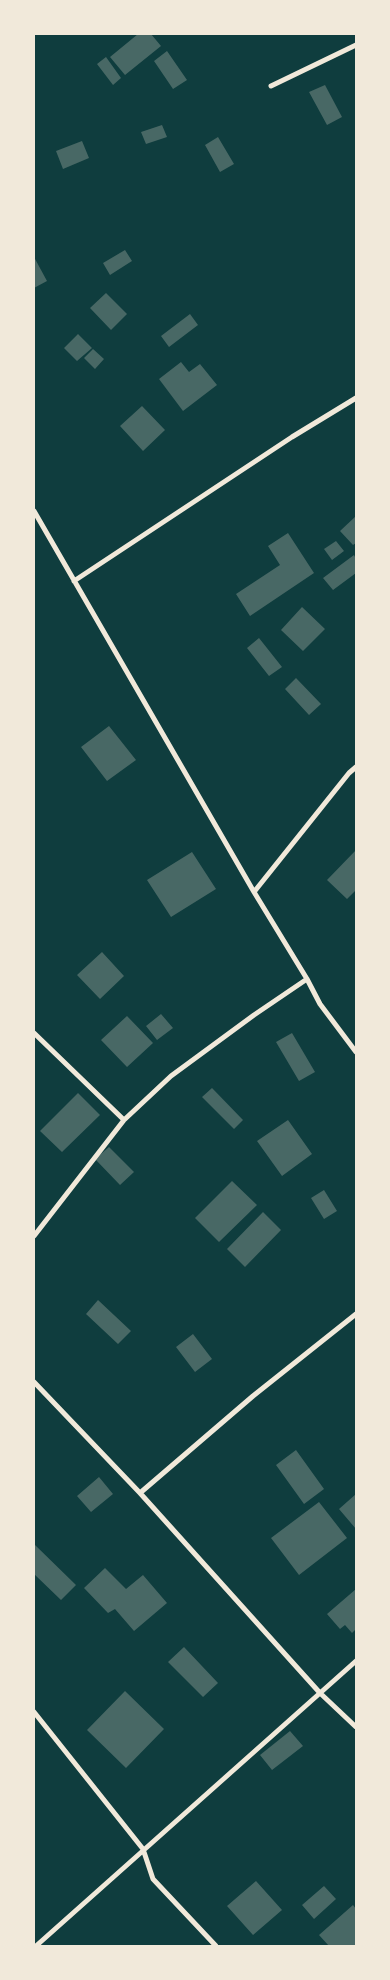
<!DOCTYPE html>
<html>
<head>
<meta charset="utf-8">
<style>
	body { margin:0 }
	#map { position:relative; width:390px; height:1980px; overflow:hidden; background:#0f3d3e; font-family:"Libre Baskerville",serif }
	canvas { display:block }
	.frame { position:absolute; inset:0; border:35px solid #f1e9da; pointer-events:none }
</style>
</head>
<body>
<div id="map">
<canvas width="390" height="1980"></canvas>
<div class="frame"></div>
</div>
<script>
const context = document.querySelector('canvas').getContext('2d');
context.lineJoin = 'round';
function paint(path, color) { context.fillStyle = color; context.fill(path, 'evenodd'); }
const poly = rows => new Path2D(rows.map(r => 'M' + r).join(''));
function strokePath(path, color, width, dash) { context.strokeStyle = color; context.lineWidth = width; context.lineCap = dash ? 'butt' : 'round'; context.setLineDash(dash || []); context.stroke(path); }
paint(poly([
	[138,34,151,34,161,46,125,75,110,57],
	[167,51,187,80,173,89,154,61],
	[106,57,121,78,113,85,97,64],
	[325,85,342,117,327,125,309,92],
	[162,125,167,137,146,144,141,132],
	[218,137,234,164,220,172,205,145],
	[82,141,89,158,63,169,56,151],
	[125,250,132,261,110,275,103,263],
	[34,257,47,281,34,288],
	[106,293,127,314,111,330,90,308],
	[190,314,198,325,169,347,161,336],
	[78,334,92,348,77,361,64,348],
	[93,349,104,359,95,369,84,358],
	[181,362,189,372,200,364,217,385,183,411,159,379],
	[142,406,165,430,143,451,120,426],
	[356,516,356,543,353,545,340,531],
	[288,533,314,573,250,616,236,594,280,565,268,546],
	[336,541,344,551,332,560,324,549],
	[354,555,356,559,356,573,333,590,323,578],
	[302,607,325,629,303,651,281,630],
	[259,638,282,667,269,676,247,648],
	[296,678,321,704,309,715,285,689],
	[109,726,136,760,107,781,81,747],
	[356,850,356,890,347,899,327,880],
	[192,852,216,889,171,917,147,880],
	[102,952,124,976,100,999,77,975],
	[161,1014,173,1028,157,1040,146,1026],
	[127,1016,153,1043,127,1067,101,1040],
	[292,1033,315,1072,299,1081,276,1042],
	[212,1088,243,1120,234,1129,202,1097],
	[78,1093,100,1115,62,1152,40,1131],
	[288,1120,312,1154,282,1176,257,1141],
	[109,1147,134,1172,120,1185,95,1159],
	[232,1181,257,1205,219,1242,195,1218],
	[324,1190,337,1211,324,1219,311,1198],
	[263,1212,281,1230,245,1267,227,1249],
	[98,1300,131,1331,118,1344,86,1314],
	[193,1334,212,1359,195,1372,176,1347],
	[296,1450,324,1489,304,1504,276,1465],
	[99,1477,113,1494,91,1512,77,1496],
	[356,1494,356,1529,339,1509],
	[319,1502,347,1538,299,1575,271,1538],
	[34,1544,76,1585,61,1600,34,1574],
	[105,1568,126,1589,143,1575,167,1603,134,1631,115,1609,108,1613,84,1588],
	[356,1589,356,1629,352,1633,345,1625,340,1629,327,1614],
	[184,1647,218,1683,203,1697,168,1662],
	[125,1691,164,1729,126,1768,87,1730],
	[290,1731,303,1746,272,1770,260,1755],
	[256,1881,282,1910,253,1935,227,1906],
	[324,1886,336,1899,314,1919,302,1905],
	[353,1905,356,1909,356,1946,329,1946,319,1935]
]), '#486865');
strokePath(poly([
	[271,86,356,45],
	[34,511,254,892,307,979,320,1004,356,1052],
	[74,581,292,437,356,398],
	[254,892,349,773,356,767],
	[34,1033,124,1120],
	[34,1236,124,1120,171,1076,254,1015,307,979],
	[34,1382,140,1493,320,1693,356,1727],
	[140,1493,253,1396,356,1314],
	[34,1712,143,1849,153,1879,216,1946],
	[36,1946,356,1661]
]), '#f1e9da', 5);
</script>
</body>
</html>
